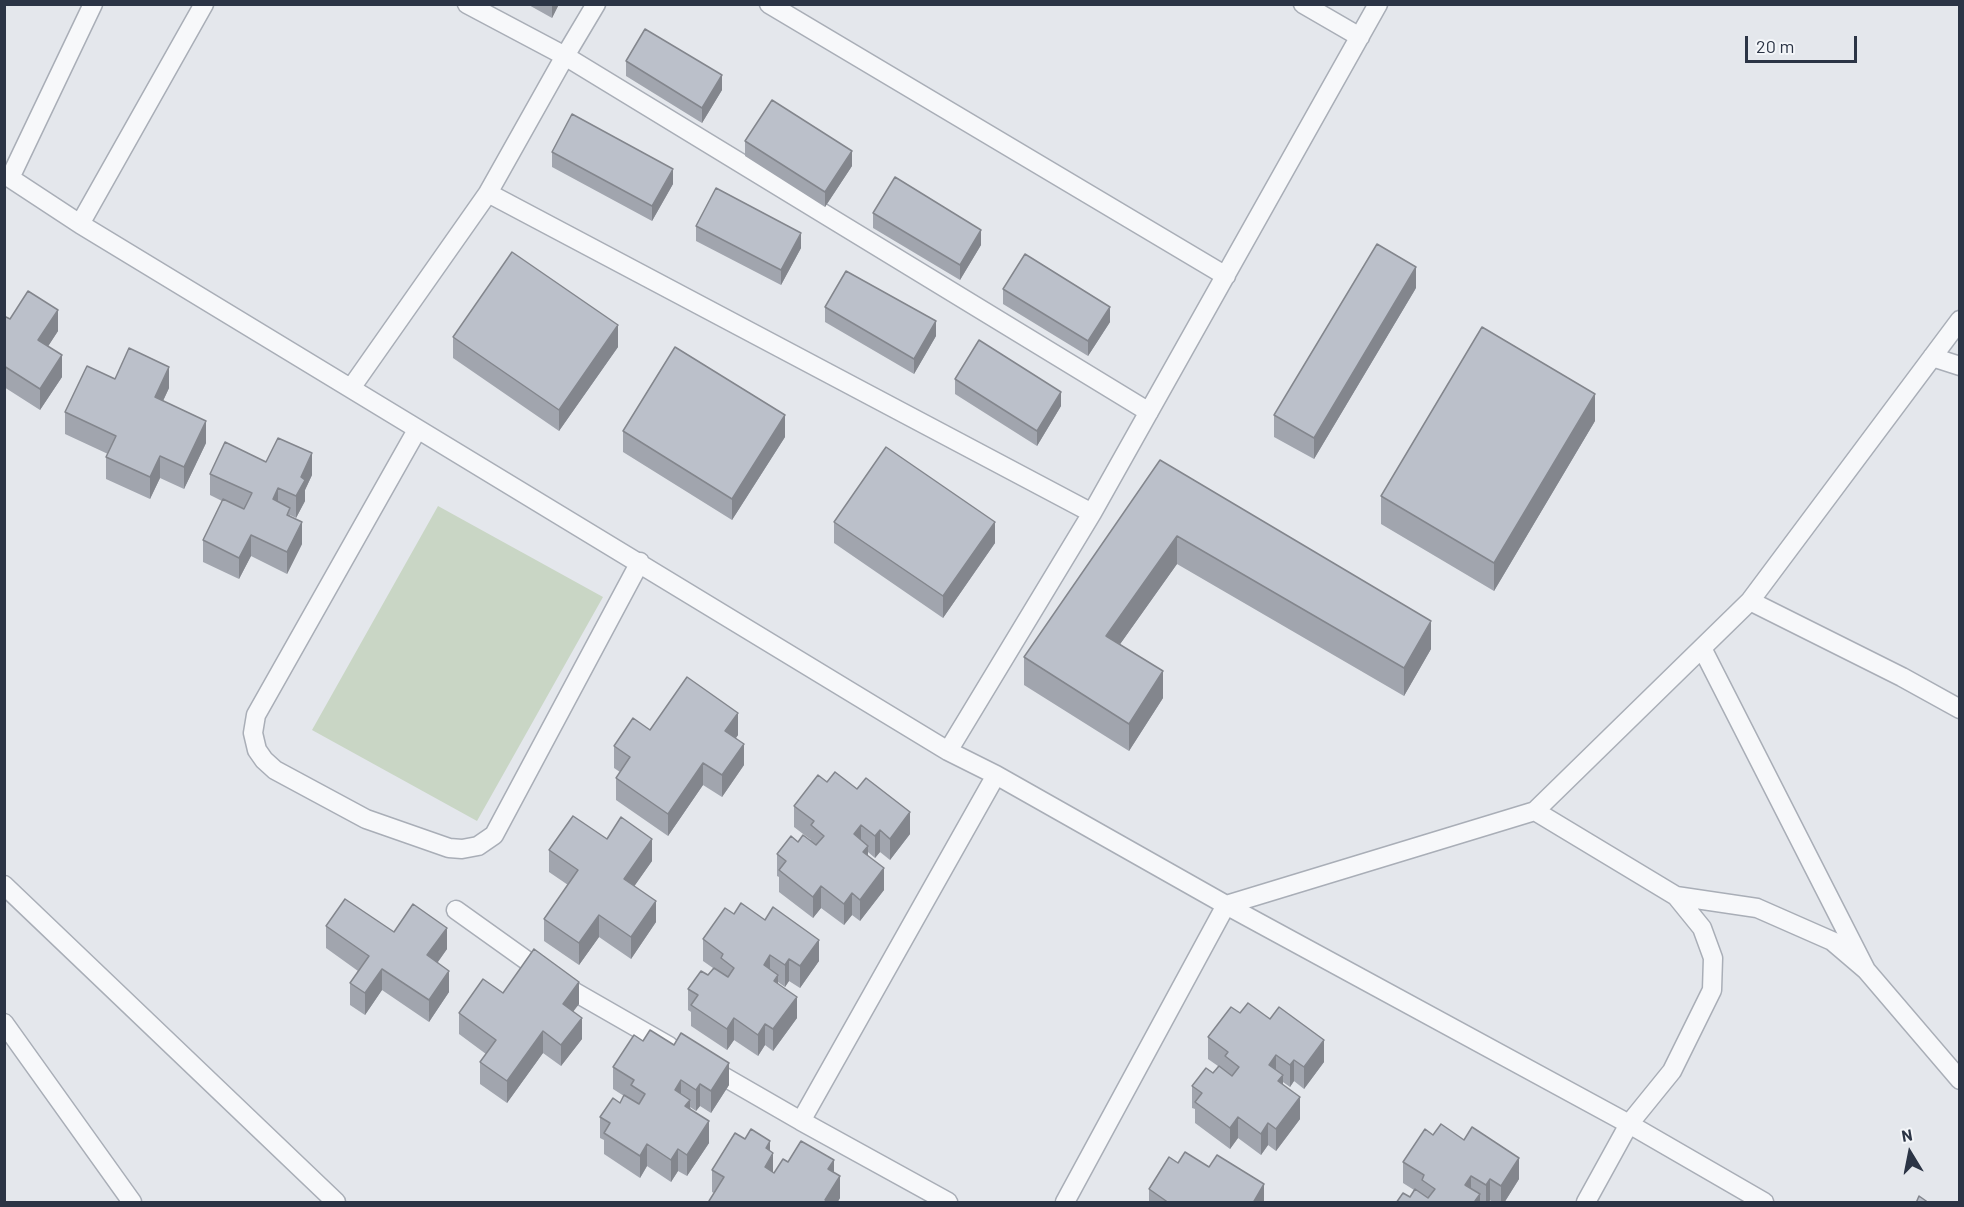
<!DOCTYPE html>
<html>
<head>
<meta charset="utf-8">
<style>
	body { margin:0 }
	#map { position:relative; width:1964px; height:1207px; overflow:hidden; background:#e4e7ec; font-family:Barlow,sans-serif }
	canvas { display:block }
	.frame { position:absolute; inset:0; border:6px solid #2b3445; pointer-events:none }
	.north { position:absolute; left:1880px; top:1123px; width:60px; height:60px; -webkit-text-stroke:4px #f4f6f9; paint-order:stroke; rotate:350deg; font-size:16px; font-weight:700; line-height:24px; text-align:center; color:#2b3445 }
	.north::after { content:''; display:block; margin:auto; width:21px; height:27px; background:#2b3445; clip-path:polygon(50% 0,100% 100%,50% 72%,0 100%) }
	.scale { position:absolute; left:1745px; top:36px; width:112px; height:27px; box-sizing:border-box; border:3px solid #2b3445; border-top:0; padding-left:8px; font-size:18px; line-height:21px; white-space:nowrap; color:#2b3445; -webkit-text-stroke:4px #f4f6f9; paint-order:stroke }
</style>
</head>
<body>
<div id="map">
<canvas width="1964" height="1207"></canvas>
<div class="frame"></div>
<div class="north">N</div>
<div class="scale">20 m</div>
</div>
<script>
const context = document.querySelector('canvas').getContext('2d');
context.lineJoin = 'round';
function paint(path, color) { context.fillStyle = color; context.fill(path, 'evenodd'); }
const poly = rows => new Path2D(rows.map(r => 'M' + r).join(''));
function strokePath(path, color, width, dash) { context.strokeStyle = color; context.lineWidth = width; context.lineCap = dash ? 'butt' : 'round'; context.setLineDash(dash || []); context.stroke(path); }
paint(poly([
	[438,506,603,597,477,821,312,730]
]), '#c9d6c5');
const lane = poly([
	[204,4,80,224,948,751,996,775,1226,905,1629,1124,1672,1071,1712,990,1713,958,1702,928,1676,896,1535,811,1226,905,1065,1202],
	[467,4,565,56,1149,412],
	[769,4,1226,276],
	[1303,4,1360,37],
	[488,193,565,56,596,4],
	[80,224,10,178,93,4],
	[1932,357,1960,366],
	[351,388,488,193,1092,513],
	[417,430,256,715,253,733,257,750,264,760,275,770,366,819,449,848,462,849,478,846,494,835,640,562],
	[1750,601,1960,320],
	[1702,648,1866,970],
	[948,751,1092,513,1378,4],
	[1535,811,1750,601,1902,677,1960,709],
	[4,885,336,1202],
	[1676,896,1757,908,1832,941,1866,970,1960,1080],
	[456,910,554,980,669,1046],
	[4,1023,132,1202],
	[709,1068,801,1121],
	[948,1202,801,1121,996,775],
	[1586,1202,1629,1124,1764,1202]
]);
strokePath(lane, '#a9aeb7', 21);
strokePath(lane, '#f7f8fa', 18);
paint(poly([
	[527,4,559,4,552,18],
	[626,61,722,90,702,123,626,76],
	[745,141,852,166,825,207,745,156],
	[552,152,673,184,652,221,552,167],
	[873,213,981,245,960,280,873,228],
	[696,226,801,248,781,285,696,241],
	[1416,288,1314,459,1274,437,1274,415],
	[1003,289,1110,322,1088,356,1003,304],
	[825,307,936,336,914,374,825,322],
	[4,316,10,319,58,331,48,346,62,377,40,410,4,387],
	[453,337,618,347,559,431,453,358],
	[115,379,169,388,163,401,206,443,184,489,160,478,150,499,106,479,106,457,108,454,65,434,65,412],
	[955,379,1061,406,1037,446,955,394],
	[1595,421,1494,591,1381,524,1381,496],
	[623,431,785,437,732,520,623,452],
	[1160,460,1431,649,1404,696,1177,564,1120,644,1163,698,1129,751,1024,685,1024,657],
	[266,462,312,475,305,490,305,501,296,518,290,515,302,544,287,574,251,556,239,579,203,562,203,540,222,501,210,495,210,474],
	[834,522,995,543,943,618,834,543],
	[650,730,738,735,736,738,744,765,722,797,703,785,668,836,616,800,616,778,620,772,614,768,614,746],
	[827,782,910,834,890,860,880,852,875,858,868,852,868,856,884,890,860,921,852,915,844,925,821,908,813,918,779,892,779,877,777,876,777,854,798,842,811,840,794,827,794,806],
	[607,839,652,861,634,886,656,922,631,959,599,937,579,965,544,941,544,919,568,885,549,872,549,850],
	[734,914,819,961,800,988,789,981,785,987,778,982,778,984,797,1018,773,1051,765,1045,758,1056,734,1040,727,1050,691,1026,691,1012,688,1010,688,989,708,975,713,968,703,961,703,939],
	[326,926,394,932,447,949,438,962,449,992,429,1022,382,990,365,1015,350,1005,350,983,358,971,326,948],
	[503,993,579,1004,573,1011,582,1039,561,1066,543,1053,507,1103,480,1084,480,1062,486,1054,459,1034,459,1013],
	[1240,1013,1324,1062,1304,1089,1294,1081,1290,1087,1283,1082,1283,1084,1300,1119,1276,1151,1268,1145,1261,1155,1238,1138,1230,1149,1195,1123,1195,1109,1192,1108,1192,1086,1213,1073,1218,1066,1208,1059,1208,1037],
	[643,1041,729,1085,711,1113,700,1106,696,1111,690,1107,709,1143,687,1176,678,1171,671,1182,647,1166,640,1178,604,1154,604,1140,600,1138,600,1117,620,1103,624,1096,613,1089,613,1067],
	[1433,1135,1519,1179,1504,1203,1493,1203,1490,1200,1489,1203,1396,1203,1410,1197,1414,1190,1403,1183,1403,1162],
	[745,1139,770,1151,773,1173,774,1173,788,1162,834,1173,840,1198,837,1203,709,1203,714,1193,712,1192,712,1170],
	[1178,1163,1264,1203,1149,1203,1149,1189]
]), '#a1a5ae');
paint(poly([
	[552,4,559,4,552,18],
	[722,75,722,90,702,123,702,108],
	[852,151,852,166,825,207,825,192],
	[673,169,673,184,652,221,652,206],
	[981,230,981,245,960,280,960,265],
	[801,233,801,248,781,285,781,270],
	[1416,267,1416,288,1314,459,1314,438],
	[1110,307,1110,322,1088,356,1088,341],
	[58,310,58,331,38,362,38,340],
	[936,321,936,336,914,374,914,359],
	[618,325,618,347,559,431,559,410],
	[62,355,62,377,40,410,40,389],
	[169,367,169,388,155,418,155,397],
	[1061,392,1061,406,1037,446,1037,431],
	[1595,394,1595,421,1494,591,1494,563],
	[785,415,785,437,732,520,732,499],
	[206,421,206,443,184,489,184,467],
	[312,453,312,475,305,490,305,501,296,518,296,496,301,477],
	[160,456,160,478,150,499,150,477],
	[278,488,278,510,273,499],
	[302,522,302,544,287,574,287,552],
	[995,522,995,543,943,618,943,596],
	[251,535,251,556,239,579,239,558],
	[1177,536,1177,564,1106,664,1106,636],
	[1431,621,1431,649,1404,696,1404,668],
	[1163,671,1163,698,1129,751,1129,724],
	[738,713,738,735,725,753,725,731],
	[744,744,744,765,722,797,722,775],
	[703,763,703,785,668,836,668,814],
	[910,812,910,834,890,860,890,839],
	[861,825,861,847,854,834],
	[880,830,880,852,875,858,875,836],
	[652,839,652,861,624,901,624,879],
	[868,846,868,867,863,852],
	[884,868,884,890,860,921,860,900],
	[821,886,821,908,813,918,813,897],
	[852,893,852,915,844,925,844,904],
	[656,901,656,922,631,959,631,937],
	[599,915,599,937,579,965,579,943],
	[447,928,447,949,427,977,427,955],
	[819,940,819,961,800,988,800,966],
	[770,955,770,977,764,965],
	[789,959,789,981,785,987,785,965],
	[382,969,382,990,365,1015,365,993],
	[449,971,449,992,429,1022,429,1000],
	[778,975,778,996,774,981],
	[579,982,579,1004,563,1025,563,1004],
	[797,997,797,1018,773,1051,773,1029],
	[582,1018,582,1039,561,1066,561,1045],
	[734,1018,734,1040,727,1050,727,1029],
	[765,1024,765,1045,758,1056,758,1035],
	[543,1031,543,1053,507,1103,507,1081],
	[1324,1040,1324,1062,1304,1089,1304,1067],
	[1276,1055,1276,1077,1269,1065],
	[1294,1060,1294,1081,1290,1087,1290,1065],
	[729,1063,729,1085,711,1113,711,1091],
	[1283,1075,1283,1096,1278,1081],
	[681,1080,681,1102,675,1090],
	[700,1084,700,1106,696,1111,696,1090],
	[1300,1097,1300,1119,1276,1151,1276,1129],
	[690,1100,690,1121,685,1106],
	[1238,1117,1238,1138,1230,1149,1230,1128],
	[709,1121,709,1143,687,1176,687,1155],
	[1268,1123,1268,1145,1261,1155,1261,1134],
	[770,1141,770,1159,773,1153,773,1175,765,1189,766,1148],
	[647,1144,647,1166,640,1178,640,1156],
	[678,1149,678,1171,671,1182,671,1160],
	[1519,1158,1519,1179,1504,1203,1501,1203,1501,1186],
	[834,1160,834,1182,828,1169],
	[840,1176,840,1198,837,1203,825,1203,825,1200],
	[1471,1176,1471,1197,1465,1185],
	[1490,1179,1490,1200,1489,1203,1486,1203,1486,1185],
	[1264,1184,1264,1203,1253,1203],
	[1480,1194,1480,1203,1475,1203,1475,1201]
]), '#83868d');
const building = poly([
	[645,29,722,75,702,108,626,61,645,29],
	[772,100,852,151,825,192,745,141,772,100],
	[572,114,673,169,652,206,552,152,572,114],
	[895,177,981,230,960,265,873,213,895,177],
	[716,188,801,233,781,270,696,226,716,188],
	[1377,244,1416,267,1314,438,1274,415,1377,244],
	[512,252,618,325,559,410,453,337,512,252],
	[1025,254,1110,307,1088,341,1003,289,1025,254],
	[846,271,936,321,914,359,825,307,846,271],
	[28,291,58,310,38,340,62,355,40,389,4,366,4,316,10,319,28,291],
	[1482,327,1595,394,1494,563,1381,496,1482,327],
	[979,340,1061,392,1037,431,955,379,979,340],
	[675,347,785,415,732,499,623,431,675,347],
	[129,348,169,367,155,397,206,421,184,467,160,456,150,477,106,457,116,436,65,412,87,366,115,379,129,348],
	[278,438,312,453,301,477,305,480,296,496,278,488,273,499,290,508,287,515,302,522,287,552,251,535,239,558,203,540,223,499,244,509,252,493,210,474,225,442,266,462,278,438],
	[886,447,995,522,943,596,834,522,886,447],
	[1160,460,1431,621,1404,668,1177,536,1106,636,1163,671,1129,724,1024,657,1160,460],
	[687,677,738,713,725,731,744,744,722,775,703,763,668,814,616,778,630,757,614,746,633,718,650,730,687,677],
	[835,772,857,789,866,778,910,812,890,839,880,830,875,836,861,825,854,834,868,846,863,852,884,868,860,900,852,893,844,904,821,886,813,897,779,870,786,861,777,854,791,836,798,842,803,835,816,845,824,836,811,825,814,821,794,806,818,775,827,782,835,772],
	[573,816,607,839,621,817,652,839,624,879,656,901,631,937,599,915,579,943,544,919,578,870,549,850,573,816],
	[345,899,394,932,413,904,447,928,427,955,449,971,429,1000,382,969,365,993,350,983,369,956,326,926,345,899],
	[741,903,765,920,773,907,819,940,800,966,789,959,785,965,770,955,764,965,778,975,774,981,797,997,773,1029,765,1024,758,1035,734,1018,727,1029,691,1005,698,995,688,989,701,971,708,975,714,968,728,977,734,968,721,958,723,954,703,939,725,908,734,914,741,903],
	[534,949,579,982,563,1004,582,1018,561,1045,543,1031,507,1081,480,1062,496,1040,459,1013,483,979,503,993,534,949],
	[1248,1003,1270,1019,1279,1007,1324,1040,1304,1067,1294,1060,1290,1065,1276,1055,1269,1065,1283,1075,1278,1081,1300,1097,1276,1129,1268,1123,1261,1134,1238,1117,1230,1128,1195,1102,1202,1093,1192,1086,1206,1068,1213,1073,1219,1066,1232,1076,1239,1067,1225,1056,1228,1052,1208,1037,1231,1007,1240,1013,1248,1003],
	[650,1030,674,1045,681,1033,729,1063,711,1091,700,1084,696,1090,681,1080,675,1090,690,1100,685,1106,709,1121,687,1155,678,1149,671,1160,647,1144,640,1156,604,1133,610,1123,600,1117,613,1098,620,1103,624,1095,639,1104,645,1094,631,1085,634,1080,613,1067,634,1035,643,1041,650,1030],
	[1441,1124,1464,1140,1472,1127,1519,1158,1501,1186,1490,1179,1486,1185,1471,1176,1465,1185,1480,1194,1475,1201,1478,1203,1396,1203,1403,1193,1410,1197,1415,1189,1428,1198,1435,1189,1422,1180,1424,1175,1403,1162,1425,1129,1433,1135,1441,1124],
	[751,1129,770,1141,766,1148,773,1153,765,1167,774,1173,783,1159,788,1162,801,1141,834,1160,828,1169,840,1176,825,1200,829,1203,711,1203,709,1201,724,1177,712,1170,735,1133,745,1139,751,1129],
	[1185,1152,1209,1167,1217,1155,1264,1184,1253,1203,1169,1203,1149,1189,1169,1157,1178,1163,1185,1152],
	[1919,1196,1929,1203,1916,1203,1919,1196]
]);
paint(building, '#bbc0ca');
strokePath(building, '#83868d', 1.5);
</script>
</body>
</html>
